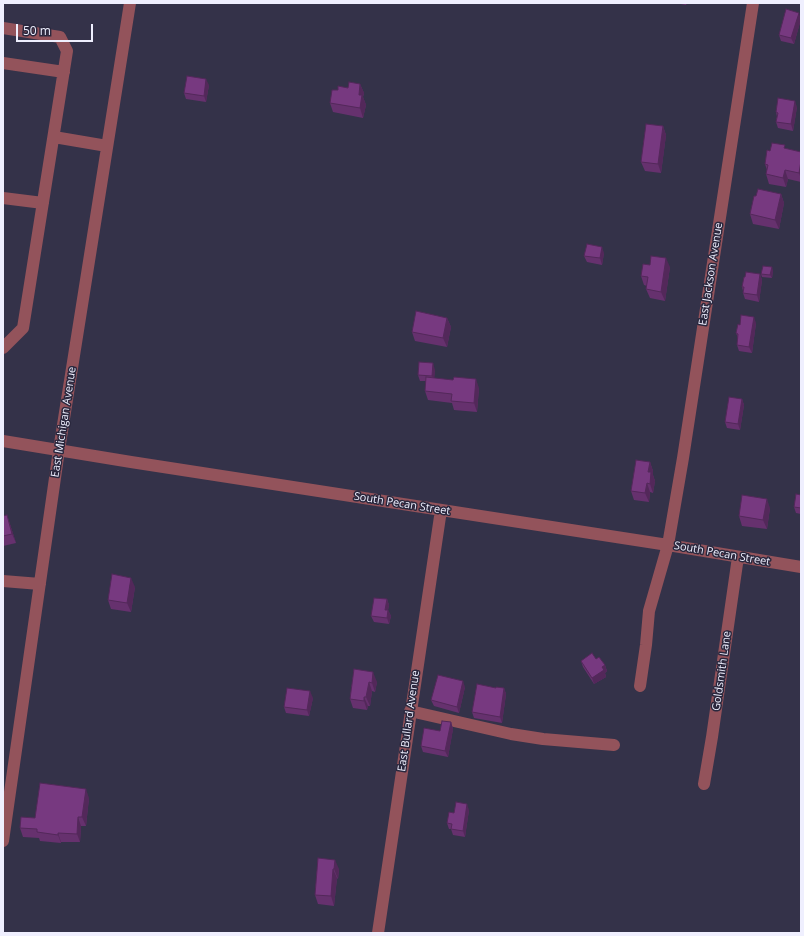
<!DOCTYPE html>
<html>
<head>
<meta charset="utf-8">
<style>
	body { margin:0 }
	#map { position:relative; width:804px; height:936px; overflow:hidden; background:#343249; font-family:"Open Sans",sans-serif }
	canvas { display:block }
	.frame { position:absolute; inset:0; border:4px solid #efeffe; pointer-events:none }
	.scale { position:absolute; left:16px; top:24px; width:77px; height:18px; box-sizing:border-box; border:2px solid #efeffe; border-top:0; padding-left:5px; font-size:12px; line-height:14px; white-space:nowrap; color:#efeffe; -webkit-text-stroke:3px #2a283e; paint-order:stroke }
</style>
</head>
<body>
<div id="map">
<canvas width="804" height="936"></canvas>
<div class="frame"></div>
<div class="scale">50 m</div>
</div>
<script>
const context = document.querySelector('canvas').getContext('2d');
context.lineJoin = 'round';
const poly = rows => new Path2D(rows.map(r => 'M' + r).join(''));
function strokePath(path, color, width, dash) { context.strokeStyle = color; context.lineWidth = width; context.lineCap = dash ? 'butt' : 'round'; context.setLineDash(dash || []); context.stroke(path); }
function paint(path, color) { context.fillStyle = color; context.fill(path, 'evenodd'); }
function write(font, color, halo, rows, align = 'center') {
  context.font = font + ' "Open Sans",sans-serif'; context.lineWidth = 3; context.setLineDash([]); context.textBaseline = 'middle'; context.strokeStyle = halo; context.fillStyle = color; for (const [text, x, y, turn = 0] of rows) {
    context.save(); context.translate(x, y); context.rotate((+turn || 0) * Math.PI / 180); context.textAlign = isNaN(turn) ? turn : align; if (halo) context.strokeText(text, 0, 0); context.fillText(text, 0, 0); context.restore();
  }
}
strokePath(poly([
	[3,28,60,37,67,51,23,328,3,348],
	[3,63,64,72],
	[54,137,107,146],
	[3,198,43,203],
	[3,441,131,462,668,545,801,567],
	[3,581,40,584],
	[640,686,646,645,649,611,668,545,683,458,753,3],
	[410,711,511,734,543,739,614,745],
	[704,784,712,737,738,557],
	[3,841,59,450,130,3],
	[378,933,441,510]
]), '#93535b', 12);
paint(poly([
	[675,3,687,3,686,5],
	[801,19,794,44,781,41,779,35],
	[360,84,364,93,363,97,366,105,363,118,333,112,330,103,338,90],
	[209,85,206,102,186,99,184,93],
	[797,107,793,131,778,128,776,122,777,117,776,112],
	[663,126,666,135,661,173,645,171,641,162],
	[786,149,801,152,801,182,788,179,786,187,769,184,766,174,767,170,765,164,770,151],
	[781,194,784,203,779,229,753,224,750,214,756,196],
	[604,253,602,265,587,262,584,256],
	[650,265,670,267,665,301,650,298,646,289,647,286,644,285,641,276],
	[773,270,772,278,762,277,761,274],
	[760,274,762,280,759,302,745,299,743,293,743,291,742,287,745,277],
	[447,318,451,327,447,347,415,341,412,332],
	[756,323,752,353,739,351,737,345,738,338,736,333,740,325],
	[435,370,434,378,479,388,477,412,454,410,452,403,428,400,425,391,426,381,420,381,418,375],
	[742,399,744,405,740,430,727,428,725,422],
	[650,462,653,471,653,475,655,481,653,493,650,492,649,502,634,500,631,491],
	[801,495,801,514,796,513,794,507],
	[770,508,767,529,742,526,739,516],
	[7,515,16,543,3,546,3,516],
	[135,587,131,612,111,609,108,600],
	[387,599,389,605,388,610,391,616,389,624,374,622,371,616],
	[596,659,605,665,607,671,605,673,606,677,594,684,583,667,581,661],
	[354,669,377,682,375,692,372,691,370,706,368,706,367,710,353,708,350,699],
	[465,687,459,713,434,706,431,700],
	[496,688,504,688,506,694,502,723,474,718,472,712],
	[313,698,309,716,286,713,284,707],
	[451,722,453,729,448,757,423,752,421,746],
	[89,798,86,826,81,826,80,842,61,842,61,843,40,841,39,838,23,837,20,828,35,818],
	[469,810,465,837,453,835,451,829,449,829,447,823,454,813],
	[318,858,339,869,338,879,337,878,334,906,318,904,315,895]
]), '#66316e');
paint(poly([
	[799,13,801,19,794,44,791,38],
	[206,79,209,85,206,102,204,96],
	[360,84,364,93,363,97,366,105,363,118,360,108,359,95],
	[795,101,797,107,793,131,791,124],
	[663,126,666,135,661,173,658,164],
	[801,161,801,179,799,173],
	[785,170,788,179,786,187,783,178],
	[781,194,784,203,779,229,775,220],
	[602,247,604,253,602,265,600,258],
	[666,258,670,267,665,301,661,292],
	[772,267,773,270,772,278,770,275],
	[760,274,762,280,759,302,757,295],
	[754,317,756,323,752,353,749,347],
	[447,318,451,327,447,347,443,338],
	[433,363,435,370,434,382,432,376],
	[476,379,479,388,477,412,474,403],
	[742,399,744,405,740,430,738,424],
	[650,462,653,471,653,475,655,481,653,493,650,484,648,472],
	[647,483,650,492,649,502,645,493],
	[767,499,770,508,767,529,763,520],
	[7,515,10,524,16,543,12,534],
	[131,578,135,587,131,612,127,603],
	[387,599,389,605,387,616,385,610],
	[388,610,391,616,389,624,387,618],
	[605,665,607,671,605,673,606,677,594,684,592,678,602,667],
	[373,672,377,682,375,692,372,683],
	[463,681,465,687,459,713,457,707],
	[369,682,372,691,370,706,366,697],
	[504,688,506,694,502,723,500,717],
	[310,691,313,698,309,716,307,710],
	[364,697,368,706,367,710,364,701],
	[451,722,453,729,448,757,445,751],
	[86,789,89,798,86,826,82,817],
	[467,804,469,810,465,837,463,831],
	[78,817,81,826,80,842,77,834],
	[58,833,61,842,61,843,58,835],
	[335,860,339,869,338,879,334,869],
	[333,869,337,878,334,906,331,896]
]), '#53285a');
const building = poly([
	[786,9,799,13,791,38,779,35,786,9],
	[187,76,206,79,204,96,184,93,187,76],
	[349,82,360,84,359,95,362,95,360,108,330,103,332,90,338,90,338,86,348,88,349,82],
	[778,98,795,101,791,124,776,122,778,113,776,112,778,98],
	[646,124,663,126,658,164,641,162,646,124],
	[772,143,785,145,784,148,801,152,801,161,799,173,785,170,783,178,766,174,768,165,765,164,767,150,770,151,772,143],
	[758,189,781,194,775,220,750,214,754,196,756,196,758,189],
	[587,244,602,247,600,258,584,256,587,244],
	[651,256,666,258,661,292,646,289,648,277,641,276,643,264,650,265,651,256],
	[763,266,772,267,770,275,761,274,763,266],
	[746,272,760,274,757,295,743,293,744,287,742,287,744,277,745,277,746,272],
	[416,311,447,318,443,338,412,332,416,311],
	[741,315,754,317,749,347,737,345,738,334,736,333,738,324,740,325,741,315],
	[419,362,433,363,432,376,418,375,419,362],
	[426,377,453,380,454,377,476,379,474,403,451,401,452,394,425,391,426,377],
	[729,397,742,399,738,424,725,422,729,397],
	[636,460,650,462,648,472,651,472,650,484,647,483,645,493,631,491,636,460],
	[796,494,801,495,801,508,794,507,796,494],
	[742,495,767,499,763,520,739,516,742,495],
	[7,515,12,534,3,536,3,516,7,515],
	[112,574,131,578,127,603,108,600,112,574],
	[374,598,387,599,385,610,388,610,387,618,371,616,374,598],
	[592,653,596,659,599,657,605,665,602,667,604,670,592,678,581,661,592,653],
	[354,669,373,672,372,683,369,682,366,697,364,697,364,701,350,699,354,669],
	[438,675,463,681,457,707,431,700,438,675],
	[477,684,496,688,496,687,504,688,500,717,472,712,477,684],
	[287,688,310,691,307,710,284,707,287,688],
	[442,721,451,722,445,751,421,746,424,728,440,731,442,721],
	[40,783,86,789,82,817,78,817,77,834,58,833,58,835,37,832,37,829,20,828,21,817,35,818,40,783],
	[456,802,467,804,463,831,451,829,452,824,447,823,449,812,454,813,456,802],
	[318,858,335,860,334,869,333,869,331,896,315,895,318,858]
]);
paint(building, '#773980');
strokePath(building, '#53285a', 1);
write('11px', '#efeffe', '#2a283e', [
	["East Jackson Avenue",711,274,-81],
	["East Michigan Avenue",64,422,-81],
	["South Pecan Street",402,504,9],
	["South Pecan Street",722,554,10],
	["Goldsmith Lane",722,671,-82],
	["East Bullard Avenue",409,721,-82]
]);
</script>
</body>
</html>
